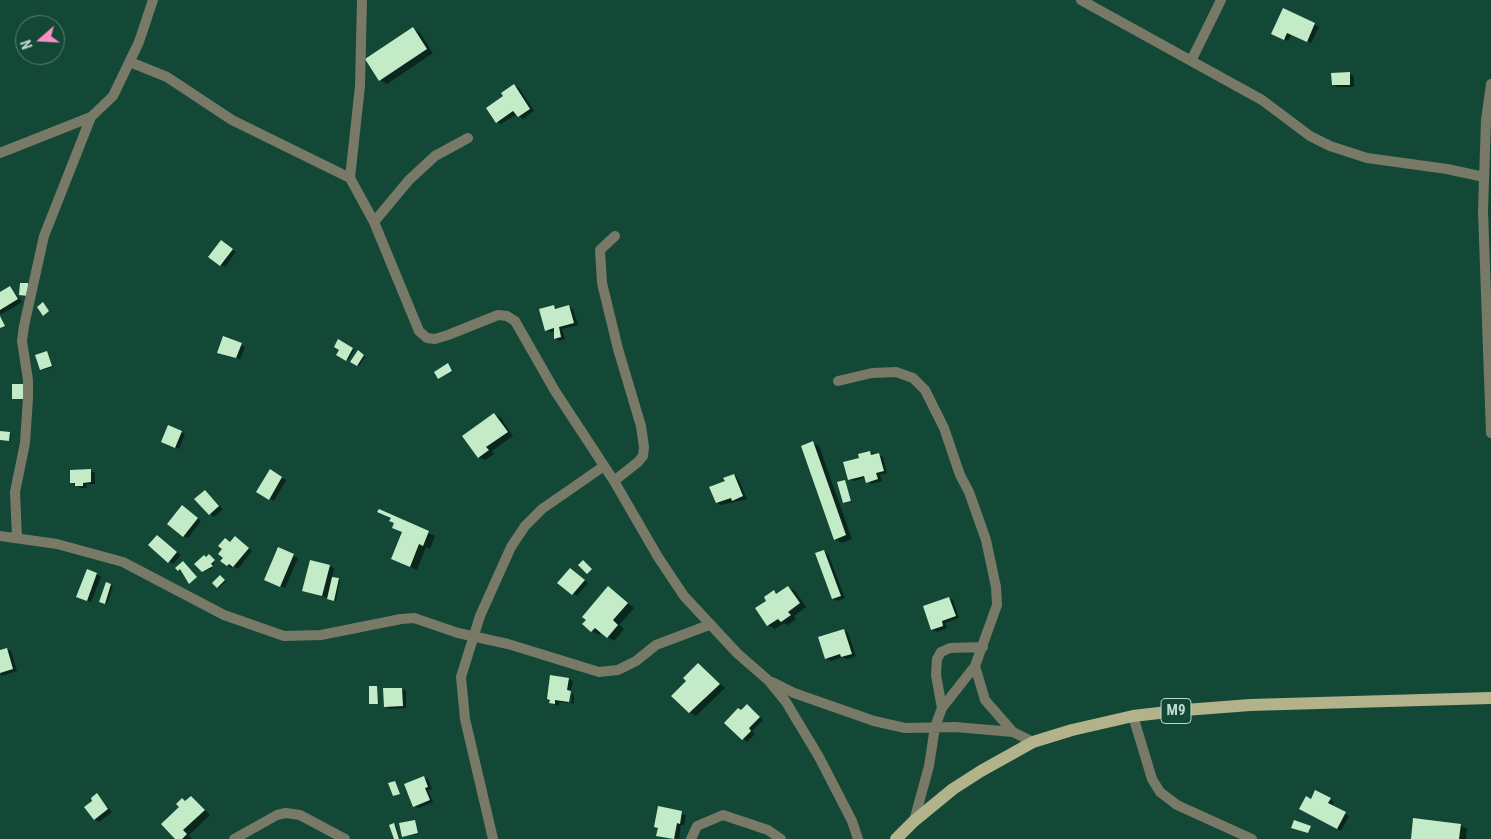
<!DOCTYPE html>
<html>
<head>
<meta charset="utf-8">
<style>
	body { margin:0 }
	#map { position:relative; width:1491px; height:839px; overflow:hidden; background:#134837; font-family:"Roboto Condensed",sans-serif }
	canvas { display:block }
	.north { position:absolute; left:15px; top:15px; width:50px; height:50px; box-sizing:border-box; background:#134837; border:1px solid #588273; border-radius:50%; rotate:251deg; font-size:14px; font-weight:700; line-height:20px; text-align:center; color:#bfd9ce }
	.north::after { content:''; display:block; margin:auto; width:18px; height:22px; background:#fa8fc8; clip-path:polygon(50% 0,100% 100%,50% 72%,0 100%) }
</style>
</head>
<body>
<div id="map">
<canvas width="1491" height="839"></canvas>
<div class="north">N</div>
</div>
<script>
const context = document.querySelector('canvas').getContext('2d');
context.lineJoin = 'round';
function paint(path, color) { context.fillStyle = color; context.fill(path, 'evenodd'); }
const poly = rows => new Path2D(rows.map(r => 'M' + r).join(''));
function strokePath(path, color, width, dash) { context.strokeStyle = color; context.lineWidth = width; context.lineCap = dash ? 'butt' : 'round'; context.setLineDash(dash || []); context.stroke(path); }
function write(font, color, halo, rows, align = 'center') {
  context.font = font + ' "Roboto Condensed",sans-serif'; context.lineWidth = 5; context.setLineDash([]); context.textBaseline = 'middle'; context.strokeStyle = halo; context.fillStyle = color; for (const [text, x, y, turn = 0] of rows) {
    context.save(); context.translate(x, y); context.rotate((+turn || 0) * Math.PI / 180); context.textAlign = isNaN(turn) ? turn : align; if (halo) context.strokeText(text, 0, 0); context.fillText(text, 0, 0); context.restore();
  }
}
paint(poly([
	[1283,10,1319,27,1311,43,1292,34,1288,41,1276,36],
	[413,29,420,33,433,53,387,84,380,80],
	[1350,74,1354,76,1354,87,1337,87,1333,84],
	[514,86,519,88,534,111,523,119,517,114,501,124,497,122,505,96],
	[225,244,236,252,225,267,210,257],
	[10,287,22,302,2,314,0,313,0,293],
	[554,306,559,309,569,306,573,309,578,325,562,329,565,339,559,341,555,338,555,331,551,332,546,330],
	[339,341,354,350,348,360,338,354,341,350],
	[241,345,245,347,240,359,218,352],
	[47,352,53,367,43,370,42,369],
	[358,352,365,357,359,366,352,362],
	[449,366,453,372,439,378],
	[494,414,501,418,513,436,492,451,494,454,485,460,478,457],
	[0,432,11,434,10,441,0,440],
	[181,432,185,434,179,449,167,444],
	[812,443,819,446,852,539,842,543,835,539],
	[870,452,883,457,887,473,880,475,882,481,871,484,866,478,853,481,849,479],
	[90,471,95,473,95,484,86,484,87,488,81,488,71,482],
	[270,471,286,480,274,501,258,492],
	[734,475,738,478,747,499,721,505,717,503,726,482],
	[845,481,852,502,845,503,844,502],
	[205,491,223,509,214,517,210,514],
	[187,509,201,521,188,538,184,536],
	[379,512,435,536,430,549,426,547,417,570,399,562,403,533,392,519],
	[157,536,181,555,173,564,149,545],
	[239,540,252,551,238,569,233,566,231,568,227,565,224,549],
	[279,548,298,558,285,588,269,581],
	[824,551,828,554,845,598,837,601,833,598],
	[205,557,211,557,215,561,211,570,208,569,205,572],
	[330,566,334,568,332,578,340,580,336,601,304,590],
	[574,572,588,583,577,596,559,583],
	[96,574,101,577,91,602,78,597],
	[221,577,226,581,219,588,218,587],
	[107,584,113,586,107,604,102,603],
	[788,587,795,591,806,607,794,616,796,619,788,625,784,623,775,629,768,625,768,601,774,592,778,594],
	[608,588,634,608,619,625,624,629,614,641,601,632,599,635,592,631],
	[949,598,953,600,959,618,945,623,947,628,937,632,932,629],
	[844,630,848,633,856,656,847,659,843,657,831,661,826,658],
	[7,649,11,651,17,671,1,676,0,651],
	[698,664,725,688,696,716,689,712,688,681],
	[569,679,573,681,568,703,559,702,559,706,551,703],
	[376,687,379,704,372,704,371,703],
	[401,689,406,691,406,708,389,709,385,706],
	[572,693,574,695,574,704,571,703],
	[751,708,763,720,752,731,755,734,747,742,726,723,742,711],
	[424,777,428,779,432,789,428,790,433,802,419,808,414,806],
	[1316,792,1334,802,1332,806,1349,816,1341,831,1300,809,1311,800],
	[97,795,112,812,99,822,94,819,94,801],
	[191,797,210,815,189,835,192,839,177,839,182,799,186,802],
	[659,808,686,815,684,825,681,825,679,839,658,835],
	[415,821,419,834,403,836],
	[394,825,396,826,400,839,395,839],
	[1460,825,1467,829,1466,839,1412,839]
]), '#0007');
paint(poly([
	[1283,8,1315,23,1307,42,1287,33,1284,40,1271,34],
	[413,27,427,49,379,81,365,59],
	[1350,72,1350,85,1332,85,1331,73],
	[514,84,530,109,518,117,513,111,496,123,486,108,503,96,501,93],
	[221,240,233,249,220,266,208,257],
	[20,283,28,283,28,296,19,295],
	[10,286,18,299,0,310,0,292],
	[43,302,49,311,43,316,37,307],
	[554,305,555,309,569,305,574,323,559,327,561,337,554,339,554,328,545,331,539,309],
	[0,316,5,326,0,328],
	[223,336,242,343,236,358,217,353],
	[338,339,353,348,346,361,336,355,339,350,334,347],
	[358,350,364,355,357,366,350,362],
	[47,351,52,366,40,370,35,355],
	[448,363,452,371,438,379,434,372],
	[12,384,25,384,24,399,12,399],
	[494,413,508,432,486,447,489,450,478,458,462,436],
	[168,425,182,431,175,448,161,442],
	[0,431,10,432,9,441,0,440],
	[813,441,846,535,834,540,801,446],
	[870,451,871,455,879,453,884,471,876,473,878,479,866,483,864,476,848,480,843,462,859,458,858,454],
	[91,469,91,482,83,483,83,486,75,486,75,483,70,483,70,470],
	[270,469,282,477,269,500,256,492],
	[734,474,743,496,732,501,731,498,716,503,709,487,725,481,723,478],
	[845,480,851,501,843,503,837,482],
	[205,490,219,506,209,515,194,499],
	[182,505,198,518,183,537,167,524],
	[379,509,429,531,423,546,419,544,410,567,391,559,402,532,392,528,394,523,389,521,391,518,377,512],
	[157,535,177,552,168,563,148,545],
	[235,536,249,548,233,567,229,564,227,566,220,561,223,558,218,554,222,549,218,546,225,538,230,542],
	[278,547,294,554,280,587,264,580],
	[824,550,841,596,832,599,815,553],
	[209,554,215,560,211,564,213,566,202,572,194,564,204,555,206,557],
	[310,560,330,565,322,596,302,591],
	[583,560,592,569,587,574,578,565],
	[183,561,197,577,189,584,180,569,178,571,175,568],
	[570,568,585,580,572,595,557,583],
	[87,569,97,573,87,601,76,597],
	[220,575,225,580,217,588,212,583],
	[332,577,339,578,334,601,327,599],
	[106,582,111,584,105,604,99,602],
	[608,586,628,603,613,620,618,625,607,638,595,628,591,632,582,624,586,620,582,617],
	[788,586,800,603,788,612,791,615,781,622,778,619,767,626,755,608,766,601,764,597,774,590,776,594],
	[949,597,956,616,942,621,943,626,931,630,923,606],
	[844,629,852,654,841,657,840,654,825,659,818,637],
	[7,648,13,669,0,673,0,650],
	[698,663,720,684,689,713,671,696,686,681,683,678],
	[550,675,569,678,567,690,571,691,569,702,555,700,555,704,549,703,550,700,547,699],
	[369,686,377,686,378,704,369,704],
	[383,688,402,688,403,706,384,707],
	[747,704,760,717,749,728,751,731,742,740,724,723,738,708,741,710],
	[424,776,428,787,425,788,430,800,413,807,404,784],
	[395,781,400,794,393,796,388,783],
	[1315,790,1331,798,1328,803,1346,812,1337,829,1299,809,1306,796,1311,799],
	[97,793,108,809,94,820,84,807,92,801,91,798],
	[191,796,205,810,183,830,187,834,182,839,175,839,161,824,179,807,176,804,182,798,185,801],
	[658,806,682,811,680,824,677,823,674,839,656,836,658,828,654,827],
	[1413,818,1461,824,1459,839,1411,839],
	[415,820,418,833,402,837,399,823],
	[1294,820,1311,826,1308,833,1291,828],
	[394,823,399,839,394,839,389,825]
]), '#c4ebc8');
strokePath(poly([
	[1081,0,1262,100,1310,136,1330,146,1367,158,1447,169,1484,177],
	[1192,59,1221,0],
	[130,62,167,77,232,120,350,178,374,222,419,331,427,338,435,339,448,335,498,315,507,316,515,321,555,391,614,481,658,557,684,596,737,653,769,681,786,702,819,757,852,821,858,839],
	[1491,84,1486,120,1483,211,1491,433],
	[0,153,91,117,113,96,139,42,153,0],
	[350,178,360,86,362,0],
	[374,222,409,180,435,156,468,138],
	[838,381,872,373,896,372,913,378,925,390,944,428,960,475,969,492,986,540,996,587,997,605,975,666,942,708,935,727,929,766,914,821],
	[614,481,638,462,643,456,644,447,641,426,618,349,602,283,600,250,615,236],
	[0,536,57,544,123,562,224,615,284,636,321,635,401,619,414,618,458,633,508,644,599,672,618,670,636,661,656,645,709,625],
	[17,537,15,492,25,443,28,398,28,380,22,341,24,326,44,236,91,117],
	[975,666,985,700,1013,732],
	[772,682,794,693,874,721,905,728,955,727,1013,732,1033,742],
	[942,708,936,675,937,659,941,652,950,648,983,647],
	[1133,716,1152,779,1160,792,1177,805,1252,839],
	[234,839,277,815,286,813,300,815,345,839],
	[493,839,465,719,461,677,480,616,511,547,525,526,542,509,604,466],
	[691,839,697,826,723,815,768,830,781,839]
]), '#787966', 10);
strokePath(poly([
	[896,839,914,821,953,789,981,771,1033,742,1072,730,1133,716,1185,710,1250,705,1491,698]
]), '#b2b28b', 12);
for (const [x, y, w] of [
	[1176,711,30]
]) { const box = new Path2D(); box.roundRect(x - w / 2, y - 12.5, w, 25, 4); context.fillStyle = '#134837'; context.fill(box); strokePath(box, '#bfd9ce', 1); }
write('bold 15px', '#bfd9ce', null, [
	["M9",1176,711]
]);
</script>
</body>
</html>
